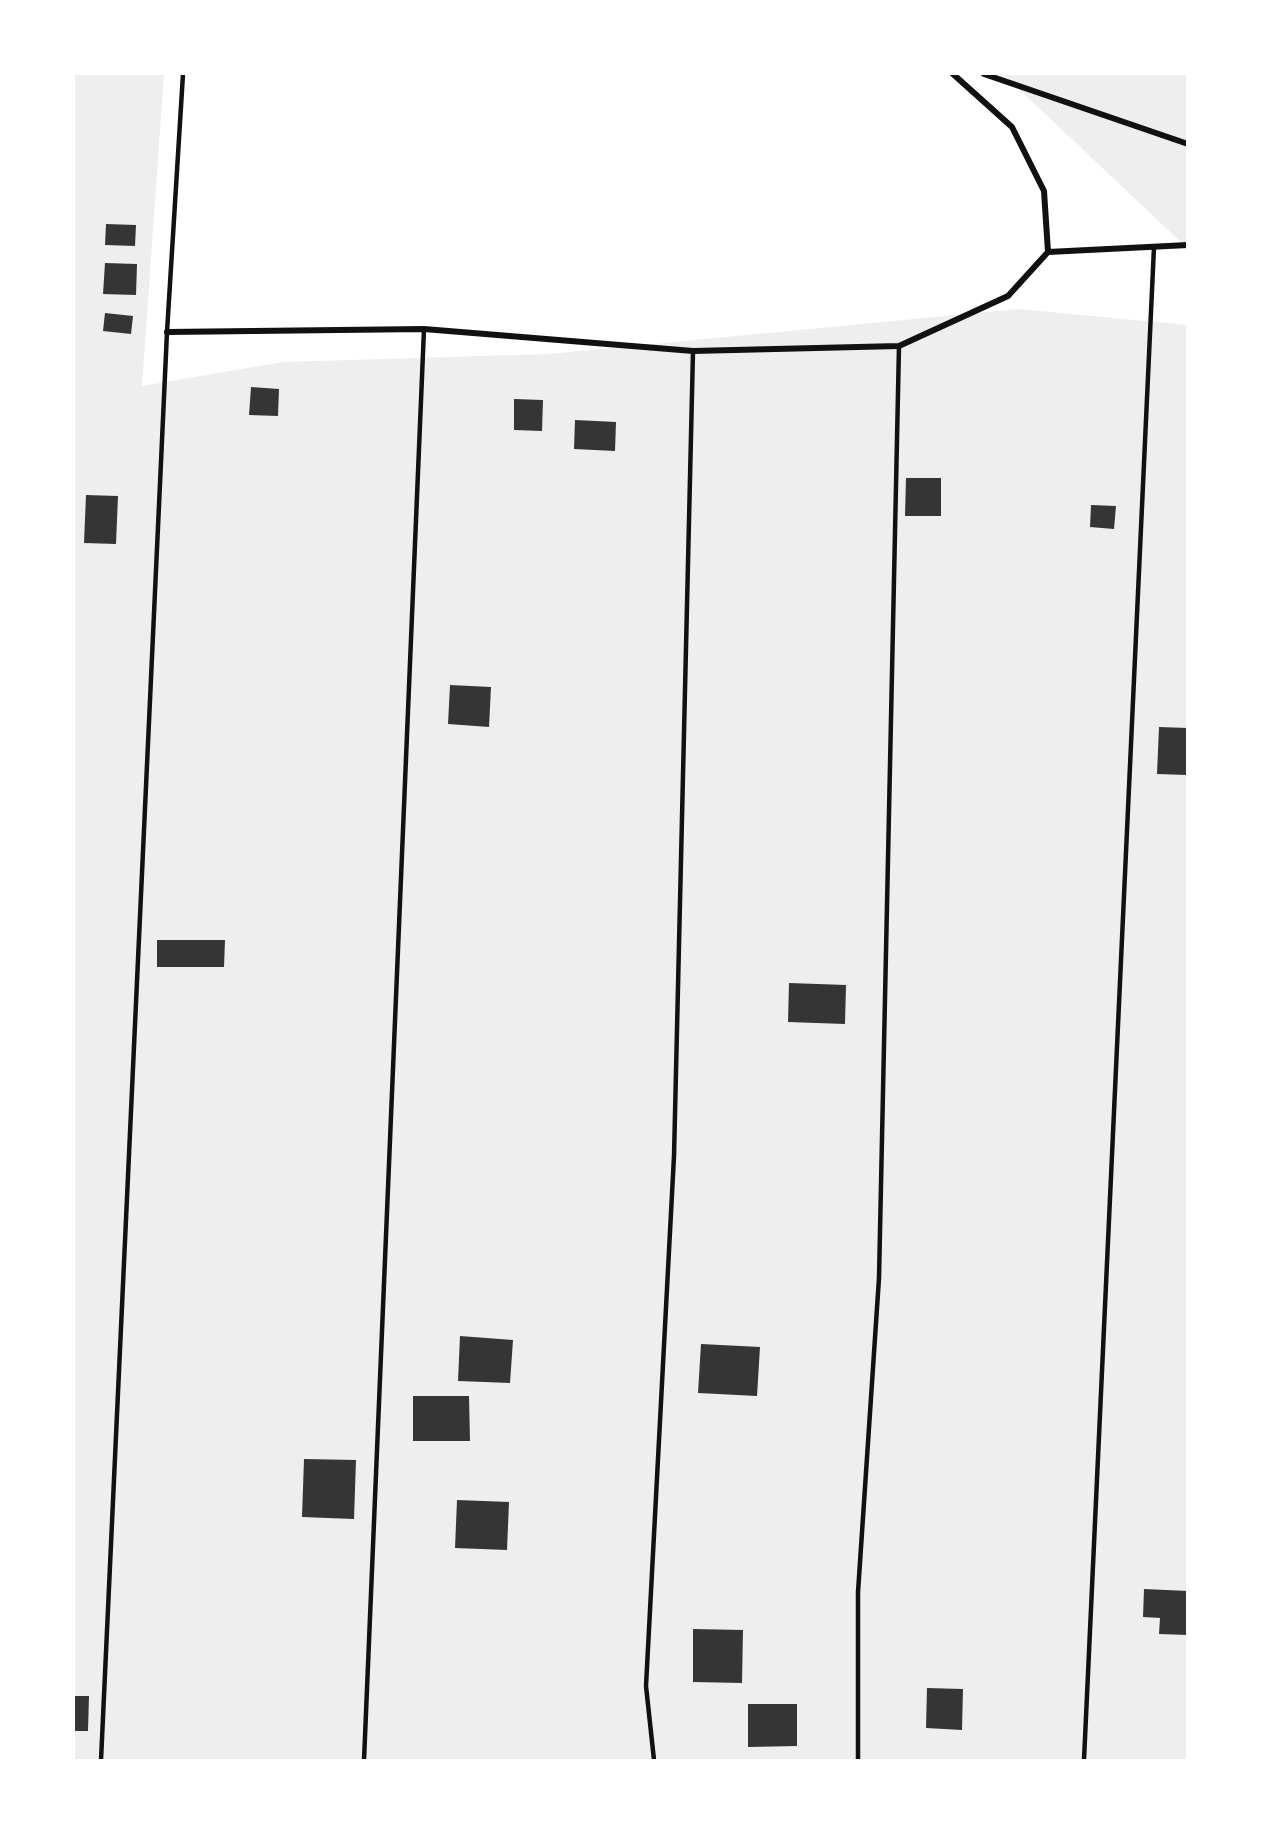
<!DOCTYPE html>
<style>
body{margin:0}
#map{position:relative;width:1261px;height:1834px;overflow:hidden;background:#fff;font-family:"PT Sans",sans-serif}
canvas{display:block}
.frame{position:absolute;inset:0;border:75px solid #fff;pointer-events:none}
</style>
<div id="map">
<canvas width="1261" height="1834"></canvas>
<div class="frame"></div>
</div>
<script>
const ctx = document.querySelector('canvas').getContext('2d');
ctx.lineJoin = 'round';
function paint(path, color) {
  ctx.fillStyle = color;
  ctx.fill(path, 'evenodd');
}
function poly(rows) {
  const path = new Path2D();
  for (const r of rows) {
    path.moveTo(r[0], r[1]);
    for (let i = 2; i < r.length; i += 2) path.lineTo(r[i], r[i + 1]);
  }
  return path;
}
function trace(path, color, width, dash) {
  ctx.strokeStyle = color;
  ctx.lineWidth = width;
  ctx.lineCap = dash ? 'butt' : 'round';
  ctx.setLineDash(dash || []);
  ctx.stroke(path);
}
paint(poly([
 [74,74,164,74,142,386,283,362,549,354,1018,309,1187,325,1187,1760,74,1760],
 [1003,74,1187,74,1187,248]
]), '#eee');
paint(poly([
 [106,224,136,225,135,246,105,245],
 [105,263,137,264,136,295,103,294],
 [105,313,133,316,131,334,103,331],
 [251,387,279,389,278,416,249,415],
 [514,399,543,400,542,431,514,430],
 [575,420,616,422,615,451,574,449],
 [906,478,941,478,941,516,905,516],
 [86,495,118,496,116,544,84,543],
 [1091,505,1116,506,1114,529,1090,527],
 [450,685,491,687,489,727,448,724],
 [1159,727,1188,728,1188,775,1157,774],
 [157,940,225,940,224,967,157,967],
 [789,983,846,985,845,1024,788,1022],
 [460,1336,513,1340,510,1383,458,1381],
 [701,1344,760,1347,757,1396,698,1393],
 [413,1396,469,1396,470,1441,413,1441],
 [304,1459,356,1460,354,1519,302,1517],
 [457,1500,509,1502,507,1550,455,1548],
 [1144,1589,1188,1591,1188,1635,1159,1634,1160,1618,1143,1617],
 [693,1629,743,1630,742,1683,693,1682],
 [927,1688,963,1689,962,1730,926,1728],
 [74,1696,89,1696,88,1731,74,1731],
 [748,1704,797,1704,797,1746,748,1747]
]), '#353535');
trace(poly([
 [101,1760,167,332,183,74],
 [364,1760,424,329],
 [654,1760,646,1686,674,1156,693,351],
 [858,1760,858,1592,879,1278,899,346],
 [1084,1760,1154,247]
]), '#111', 4.5);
trace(poly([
 [953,74,1012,127,1044,191,1048,252],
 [984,74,1188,144],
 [167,332,424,329,693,351,899,346,1008,296,1048,252,1188,245]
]), '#111', 6);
</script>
